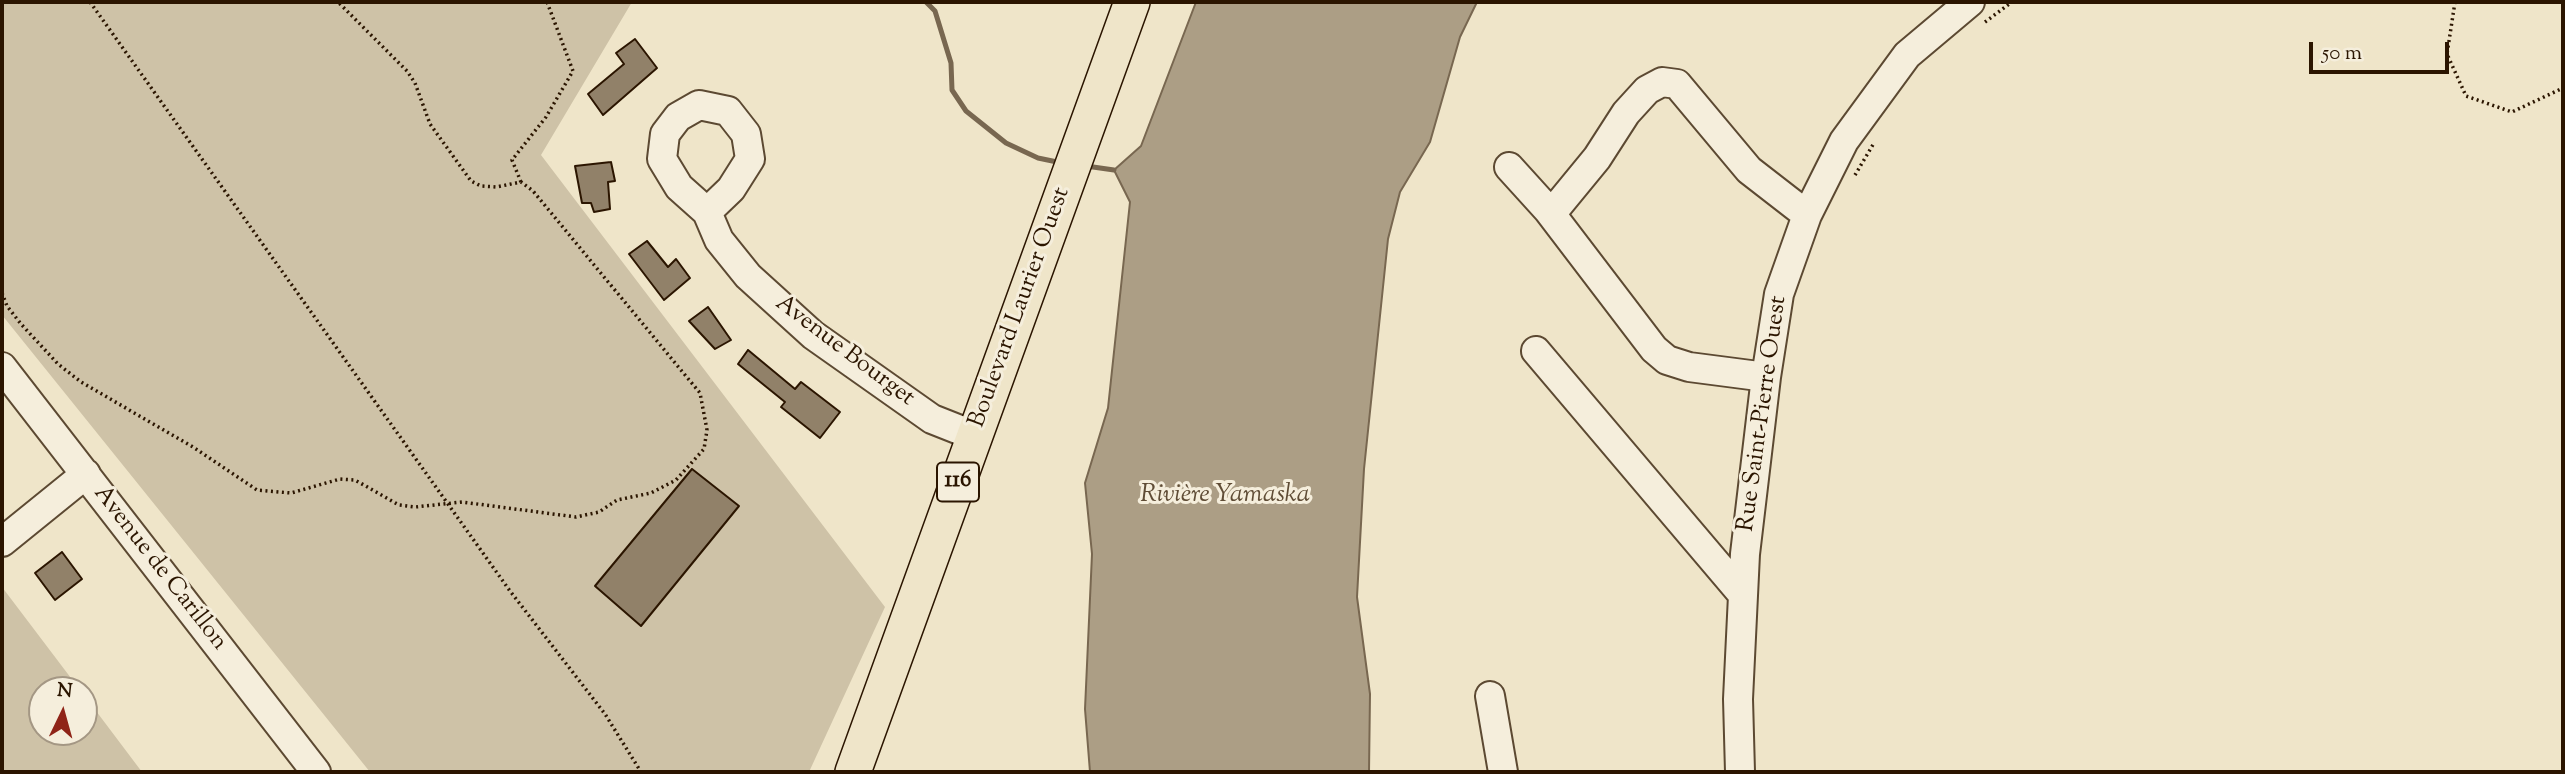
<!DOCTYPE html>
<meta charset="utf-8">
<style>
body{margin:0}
#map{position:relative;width:2565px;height:774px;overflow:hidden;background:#efe5c9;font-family:"Sorts Mill Goudy",serif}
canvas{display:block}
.frame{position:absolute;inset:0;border:4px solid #2b1500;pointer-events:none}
.north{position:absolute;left:28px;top:676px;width:70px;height:70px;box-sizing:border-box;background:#f5eedc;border:2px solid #a49784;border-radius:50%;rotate:5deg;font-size:19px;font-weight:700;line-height:28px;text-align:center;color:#2b1500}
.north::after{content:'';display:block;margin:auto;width:24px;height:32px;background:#8f2418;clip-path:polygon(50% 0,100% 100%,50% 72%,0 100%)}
.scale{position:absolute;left:2309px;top:42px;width:140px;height:32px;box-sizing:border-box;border:4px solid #2b1500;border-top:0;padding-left:9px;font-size:21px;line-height:24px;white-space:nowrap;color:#2b1500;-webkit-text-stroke:5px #f5eedc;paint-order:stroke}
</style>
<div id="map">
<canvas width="2565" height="774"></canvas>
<div class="frame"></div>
<div class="north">N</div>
<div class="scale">50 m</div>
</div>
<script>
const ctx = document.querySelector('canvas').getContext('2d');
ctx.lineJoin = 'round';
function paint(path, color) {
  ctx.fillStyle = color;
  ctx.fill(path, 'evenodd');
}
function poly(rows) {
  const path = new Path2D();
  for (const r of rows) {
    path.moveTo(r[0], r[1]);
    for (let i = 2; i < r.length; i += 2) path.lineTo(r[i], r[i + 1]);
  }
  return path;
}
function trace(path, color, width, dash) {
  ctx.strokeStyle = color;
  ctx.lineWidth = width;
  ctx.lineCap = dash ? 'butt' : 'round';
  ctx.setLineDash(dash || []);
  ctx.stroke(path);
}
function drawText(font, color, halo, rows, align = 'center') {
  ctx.font = font + ' "Sorts Mill Goudy",serif';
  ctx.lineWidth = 6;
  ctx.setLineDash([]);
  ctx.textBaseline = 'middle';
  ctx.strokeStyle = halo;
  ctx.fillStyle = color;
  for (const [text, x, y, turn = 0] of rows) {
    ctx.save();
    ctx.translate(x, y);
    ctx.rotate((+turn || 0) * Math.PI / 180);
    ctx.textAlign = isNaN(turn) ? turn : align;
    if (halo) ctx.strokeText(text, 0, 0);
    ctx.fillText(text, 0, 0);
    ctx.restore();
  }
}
paint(poly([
 [2,2,632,2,541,155,885,607,809,772,370,772,2,315],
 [2,587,80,690,42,690,42,732,84,732,84,695,142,772,2,772]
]), '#cec2a7');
const water = poly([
 [1196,2,1477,2,1460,37,1430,142,1400,192,1388,239,1364,469,1357,597,1370,694,1369,772,1090,772,1085,709,1092,554,1085,483,1108,408,1130,202,1114,170,1141,146,1196,2]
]);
paint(water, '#ac9e85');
trace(water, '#786750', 2);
trace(poly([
 [926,2,935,11,951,63,952,90,966,111,1006,143,1038,158,1062,163],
 [1086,166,1114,170]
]), '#786750', 5);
const building = poly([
 [635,39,657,68,603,115,588,94,624,64,616,53,635,39],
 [611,162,615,181,608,182,610,209,594,212,591,203,582,203,575,166,611,162],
 [647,241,668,267,676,259,690,278,664,300,629,254,647,241],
 [708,307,731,340,715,349,689,321,708,307],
 [748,350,795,389,801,382,840,412,820,438,781,407,785,402,738,364,748,350],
 [692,469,739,506,641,626,595,586,692,469],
 [62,552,82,579,55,600,35,573,62,552]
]);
paint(building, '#918169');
trace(building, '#2b1500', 2);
const minor = poly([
 [1509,167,1548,210,1654,349,1667,360,1689,367,1766,377],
 [707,212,731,189,750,159,746,134,728,111,699,105,678,117,665,134,662,159,679,187,707,212,719,240,748,276,813,335,932,419,975,436],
 [1551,214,1597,158,1626,113,1647,90,1662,82,1677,84,1749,170,1807,215],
 [1536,351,1743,595],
 [2,367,316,772],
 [2,542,86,474],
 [1490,696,1503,772],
 [1740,772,1738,699,1745,554,1766,377,1779,294,1807,215,1844,141,1907,55,1970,2]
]);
const major = poly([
 [853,772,1132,2]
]);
trace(minor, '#5c4932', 32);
trace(major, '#2b1500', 38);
trace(poly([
 [90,2,510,591,605,714,641,772],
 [2455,2,2447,54,2466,96,2512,112,2563,88],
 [1985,22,2012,2],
 [1855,175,1874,143],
 [521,182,512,160,546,117,573,71,547,2],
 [2,293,7,306,21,324,58,364,81,382,193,447,257,490,291,493,340,479,355,480,399,505,415,507,462,502,576,517,599,512,617,500,651,493,676,480,704,449,707,430,700,393,533,191,521,182,496,187,481,186,471,181,430,124,415,83,407,71,338,2]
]), '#2b1500', 3.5, [2, 3.5]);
trace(minor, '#f5eedc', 28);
trace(major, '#efe5c9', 35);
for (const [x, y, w] of [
 [958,482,42]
]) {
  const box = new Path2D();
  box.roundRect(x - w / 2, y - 19.5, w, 39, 5);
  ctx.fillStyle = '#f5eedc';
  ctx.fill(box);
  trace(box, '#2b1500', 2);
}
drawText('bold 23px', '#2b1500', null, [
 ["116",958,482]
]);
drawText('24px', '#2b1500', '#f5eedc', [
 ["Boulevard Laurier Ouest",1021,308,-70],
 ["Avenue Bourget",844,352,37],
 ["Rue Saint-Pierre Ouest",1764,414,-82],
 ["Avenue de Carillon",159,569,52]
]);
drawText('italic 26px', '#5f4c35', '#f5eedc', [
 ["Rivière Yamaska",1225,497]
]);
</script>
